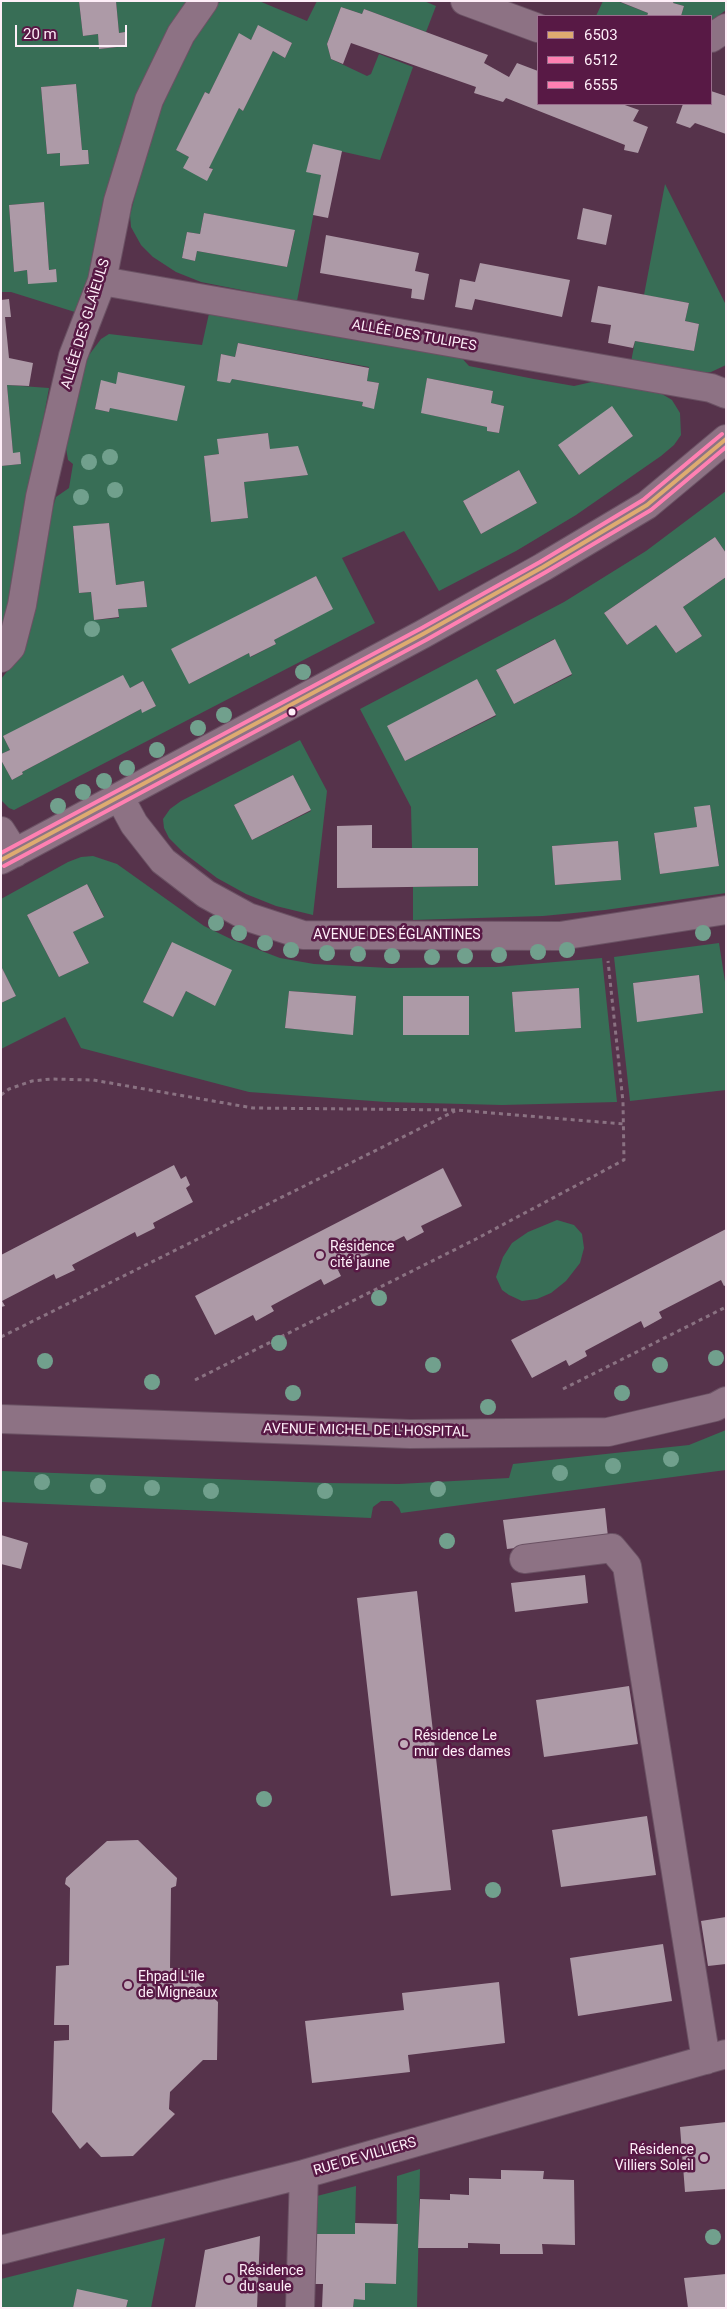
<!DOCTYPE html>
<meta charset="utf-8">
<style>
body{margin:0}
#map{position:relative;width:727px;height:2309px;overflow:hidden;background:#56334b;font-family:Roboto,sans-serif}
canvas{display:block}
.frame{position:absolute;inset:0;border:2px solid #feeef8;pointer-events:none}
.legend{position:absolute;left:537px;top:15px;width:175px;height:90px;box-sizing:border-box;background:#581945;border:1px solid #9a6e8d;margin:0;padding:6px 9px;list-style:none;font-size:15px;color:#feeef8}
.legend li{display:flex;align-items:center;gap:10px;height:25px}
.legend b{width:25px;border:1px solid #9a6e8d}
.scale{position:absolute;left:15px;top:25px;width:112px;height:22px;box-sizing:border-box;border:2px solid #feeef8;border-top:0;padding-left:6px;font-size:15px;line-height:18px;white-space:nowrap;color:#feeef8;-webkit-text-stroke:4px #581945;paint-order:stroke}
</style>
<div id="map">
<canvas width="727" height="2309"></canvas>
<div class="frame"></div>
<ul class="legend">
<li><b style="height:6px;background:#deab70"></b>6503</li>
<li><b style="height:6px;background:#ff80b2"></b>6512</li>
<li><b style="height:6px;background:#ff80b2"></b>6555</li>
</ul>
<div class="scale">20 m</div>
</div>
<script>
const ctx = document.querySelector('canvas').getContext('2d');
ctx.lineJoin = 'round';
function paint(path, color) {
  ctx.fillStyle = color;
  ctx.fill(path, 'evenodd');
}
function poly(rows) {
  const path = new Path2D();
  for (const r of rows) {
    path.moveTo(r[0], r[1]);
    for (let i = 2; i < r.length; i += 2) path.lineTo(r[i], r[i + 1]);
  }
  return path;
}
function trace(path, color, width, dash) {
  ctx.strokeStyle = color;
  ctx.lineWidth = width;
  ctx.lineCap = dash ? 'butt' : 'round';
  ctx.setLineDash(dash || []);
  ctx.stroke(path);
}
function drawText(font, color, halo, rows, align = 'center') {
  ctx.font = font + ' Roboto,sans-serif';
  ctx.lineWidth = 5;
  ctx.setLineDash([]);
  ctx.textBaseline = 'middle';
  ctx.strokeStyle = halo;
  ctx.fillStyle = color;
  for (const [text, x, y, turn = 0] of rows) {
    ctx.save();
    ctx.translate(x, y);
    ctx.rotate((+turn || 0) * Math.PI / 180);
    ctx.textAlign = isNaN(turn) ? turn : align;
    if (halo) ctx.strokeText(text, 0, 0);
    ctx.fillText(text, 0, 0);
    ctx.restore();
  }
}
paint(poly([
 [1,1,79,1,83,36,98,34,100,49,126,46,125,32,119,33,116,1,186,1,78,313,11,292,1,292],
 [76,84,82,150,88,150,89,164,60,166,60,153,47,154,41,87],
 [44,202,49,270,56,269,28,284,27,270,14,272,9,205],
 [223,1,259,1,307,21,317,1,424,1,436,6,426,32,364,9,362,14,341,7,327,44,331,59,367,76,371,74,379,54,413,67,380,160,313,145,307,171,321,175,297,301,201,282,176,272,153,257,141,245,131,227,130,215,153,128,175,77,213,5],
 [258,26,292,43,285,58,273,51,243,111,239,108,209,167,213,169,207,180,189,157,176,150,205,92,209,94,239,34,251,40],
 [204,213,295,231,287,267,197,251,195,261,182,258,187,232,200,234],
 [603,1,617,1,648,13,647,16,596,16],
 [674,1,726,1,726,10,711,21,711,16,681,16,684,6,673,3],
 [665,184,726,305,726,365,711,372,694,373,631,362,635,341,694,351,699,324,685,321,689,303,644,295],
 [210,309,459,355,469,366,534,379,574,386,596,381,662,394,672,400,680,413,681,435,674,445,661,456,576,515,516,551,439,591,404,531,342,558,375,623,14,810,9,808,1,800,1,760,12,780,23,774,22,772,141,709,142,712,156,706,143,681,130,688,3,736,10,750,1,754,1,679,20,655,30,631,53,507,56,497,69,488,73,464,68,460,65,442,77,378,89,355,101,339,109,334,202,345],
 [238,343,369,367,367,381,379,383,374,408,362,406,363,402,232,379,217,381,221,354,235,357],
 [427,378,493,391,491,403,504,406,499,433,487,431,487,427,422,413],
 [101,381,116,384,109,412,95,409],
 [268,433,270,449,308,475,244,482,248,518,211,522,204,456,219,454,218,439],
 [633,436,579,475,558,445],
 [519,470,537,503,481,534,463,501],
 [109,523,116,585,144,581,147,607,118,609,119,618,94,620,91,592,79,593,73,527],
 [316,576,332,608,274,640,276,644,251,657,249,653,189,684,244,613],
 [7,385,49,388,14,580,1,631,1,466,21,464,13,453],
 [726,491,726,553,715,537,604,613,627,645,656,625,676,653,702,636,683,607,726,577,726,893,605,910,543,916,413,920,413,887,478,886,478,849,412,848,411,807,360,709,564,602,646,551],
 [554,639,572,675,514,704,496,670],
 [477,680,496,716,405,761,388,726],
 [710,805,719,865,660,874,654,834,697,827,694,808],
 [618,841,620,880,555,885,552,846],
 [300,740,327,791,313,915,276,906,246,894,217,878,184,853,169,838,164,828,163,819,170,809,181,801],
 [293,775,311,811,252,840,234,805],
 [93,856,117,864,204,926,233,940,280,958,314,964,389,968,496,967,602,958,617,1102,502,1105,386,1102,249,1092,81,1048,65,1017,1,1049,1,1003,16,996,1,966,1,899,68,862,81,857],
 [87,884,104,916,73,932,89,963,59,977,27,915],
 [172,942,215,1006,186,991,173,1017,143,1002],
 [578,988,581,1028,515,1032,512,992],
 [289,991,356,996,353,1034,285,1028],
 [403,996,469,996,469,1035,403,1034],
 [719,943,726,988,726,1090,630,1101,614,957],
 [699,975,703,1013,637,1021,633,983],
 [557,1220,574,1225,582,1234,584,1248,580,1263,566,1281,551,1293,537,1299,522,1301,509,1295,502,1290,496,1277,503,1257,512,1243,528,1232],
 [726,1430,726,1470,401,1513,399,1508,392,1501,381,1501,373,1507,371,1518,1,1502,1,1471,327,1483,399,1484,509,1478,513,1464,689,1445],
 [420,2169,417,2308,353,2308,354,2299,365,2299,365,2283,396,2284,397,2176],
 [356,2186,355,2234,316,2234,317,2196],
 [165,2238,151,2308,126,2308,128,2301,77,2290,73,2308,1,2308,1,2279]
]), '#386e56');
paint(poly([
 [79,1,116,1,119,33,125,32,126,46,99,49,98,34,83,36],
 [618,1,674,1,673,3,684,6,681,16,647,16,648,13],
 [341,7,362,14,364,9,488,55,484,63,509,77,517,63,538,71,538,104,622,104,639,110,633,121,648,127,638,153,624,150,625,145,506,98,503,102,474,93,476,87,351,43,343,64,331,59,327,44],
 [258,25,292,43,285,58,273,51,243,111,239,108,209,168,213,169,207,181,183,168,189,157,176,150,205,92,209,94,239,33,251,40],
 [76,84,82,150,88,150,89,164,60,166,60,153,47,154,41,87],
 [711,91,726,96,726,134,695,123,690,128,676,123,683,104,711,104],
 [313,144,342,151,328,218,313,215,321,175,306,172],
 [44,202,49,270,56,269,57,282,28,284,27,270,14,272,9,205],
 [583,208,612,215,606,245,577,239],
 [204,213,295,230,287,267,197,251,195,261,182,258,187,232,200,234],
 [326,235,419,253,415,271,429,274,424,300,411,298,412,289,320,273],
 [480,263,570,280,562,317,475,299,472,310,455,307,460,279,475,282],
 [598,286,689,303,685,321,699,324,694,351,635,341,633,348,608,343,611,325,591,322],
 [9,299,11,317,5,317,9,358,33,363,29,386,7,385,13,453,20,452,21,464,1,466,1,300],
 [238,343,369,368,367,381,379,383,374,409,362,406,363,402,232,379,230,383,217,381,221,354,235,357],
 [118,372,185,386,177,421,110,408,109,412,95,409,101,380,116,384],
 [427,378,493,391,491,403,504,406,499,433,487,431,487,427,421,413],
 [612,406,633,436,579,475,558,445],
 [268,433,270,449,298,446,308,475,244,482,248,518,211,522,204,456,219,454,217,439],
 [519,470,537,503,481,534,463,501],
 [109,523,116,585,144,581,147,607,118,609,119,617,94,620,91,592,79,593,73,526],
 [715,537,726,553,726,577,683,607,702,636,676,653,656,625,627,645,604,613],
 [316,576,333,609,274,640,276,644,250,657,249,653,189,684,171,649],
 [555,639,572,674,514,704,496,670],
 [123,675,130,688,143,681,156,706,142,713,141,709,22,772,23,774,12,780,1,760,1,754,10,750,3,736],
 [477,679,496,715,405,761,387,726],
 [293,775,311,810,252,840,234,805],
 [710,805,719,866,660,874,654,833,697,827,694,807],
 [372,825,372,848,478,848,478,886,337,888,337,826],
 [618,841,621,880,555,885,552,846],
 [87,884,104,917,73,932,89,963,59,977,27,915],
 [172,942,232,970,215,1006,186,991,173,1017,143,1002],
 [1,966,16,996,1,1003],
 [699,975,703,1013,637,1022,633,983],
 [579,988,581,1028,515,1032,512,992],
 [289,991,356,996,353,1035,285,1028],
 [403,996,469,996,469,1035,403,1035],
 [174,1165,181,1179,186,1176,190,1185,186,1188,193,1202,153,1223,155,1228,137,1237,135,1232,72,1265,75,1270,56,1279,54,1274,2,1301,5,1306,1,1307,1,1255],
 [443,1168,462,1206,421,1226,424,1232,407,1241,404,1236,338,1270,341,1276,324,1285,321,1279,271,1306,274,1311,256,1321,253,1315,215,1335,195,1296],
 [726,1229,726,1285,724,1286,721,1280,659,1312,662,1318,644,1328,641,1321,585,1351,587,1356,569,1366,566,1360,532,1378,511,1340],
 [605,1508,608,1537,507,1549,503,1520],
 [1,1535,28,1543,21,1569,1,1564],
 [585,1575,588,1603,515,1612,511,1583],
 [417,1591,451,1890,391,1896,357,1598],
 [629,1686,638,1744,544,1757,536,1700],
 [647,1816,656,1875,561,1887,552,1830],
 [138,1840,177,1878,176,1886,171,1888,170,1968,182,1968,218,2002,217,2060,203,2060,170,2092,169,2109,175,2114,133,2156,101,2157,87,2142,80,2149,52,2112,54,2041,69,2040,69,2025,54,2025,56,1966,69,1965,70,1888,65,1884,66,1878,107,1841],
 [726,1917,726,1964,708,1966,701,1921],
 [663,1944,672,2001,578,2016,570,1958],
 [499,1982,505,2043,408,2055,410,2072,312,2083,305,2021,404,2010,402,1993],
 [726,2122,726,2189,685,2192,680,2127],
 [501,2170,544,2171,543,2179,574,2180,575,2245,542,2244,543,2254,500,2254,500,2244,468,2243,468,2248,418,2248,420,2199,450,2200,450,2194,469,2195,469,2178,501,2179],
 [355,2223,398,2224,396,2284,365,2283,365,2300,354,2299,353,2308,322,2308,323,2284,315,2284,316,2234,355,2234],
 [260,2236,257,2308,195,2308,205,2250],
 [726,2274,726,2308,688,2308,684,2278],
 [77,2289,128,2300,126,2308,73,2308]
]), '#ad9aa7');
const minor = poly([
 [465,1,538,28],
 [711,38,726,28],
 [102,281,711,388,726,394],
 [1,658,11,647,22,605,40,497,73,356,102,281,118,201,149,100,181,34,204,1],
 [120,798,134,824,163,861,206,894,248,917,303,935,560,936,726,910],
 [1,831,15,853],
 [1,860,423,634,543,567,647,505,726,439],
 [1,1419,410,1434,608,1432,715,1407,726,1401],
 [524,1559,612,1548,627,1566,706,2060],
 [1,2250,304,2174,726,2054],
 [300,2308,304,2174]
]);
trace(minor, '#6b5264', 30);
trace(poly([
 [1,1095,9,1089,32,1081,51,1079,93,1080,253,1108,456,1110,624,1124],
 [1,1337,455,1111],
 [195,1380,476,1239,624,1160,623,1102,608,961],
 [563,1389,726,1307]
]), '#8a7282', 3, [4, 4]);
trace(minor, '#8d7284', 28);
trace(poly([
 [1,860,423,634,543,567,647,505,726,439]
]), '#deab70', 4);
trace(poly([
 [4,866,426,640,546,572,651,510,726,447]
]), '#ff80b2', 4);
trace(poly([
 [1,853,420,629,540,562,643,500,722,434]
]), '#ff80b2', 4);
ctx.fillStyle = '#71a08d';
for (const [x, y] of [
 [110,457],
 [89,462],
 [115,490],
 [81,497],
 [92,629],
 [303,672],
 [224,715],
 [198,728],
 [157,750],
 [127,768],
 [104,781],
 [83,792],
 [58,806],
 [216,923],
 [239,933],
 [703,933],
 [265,943],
 [291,950],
 [567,950],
 [538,952],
 [327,953],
 [358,954],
 [499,955],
 [392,956],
 [465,956],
 [432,957],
 [379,1298],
 [279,1343],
 [716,1358],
 [45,1361],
 [433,1365],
 [660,1365],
 [152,1382],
 [293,1393],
 [622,1393],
 [488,1407],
 [671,1459],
 [613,1466],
 [560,1473],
 [42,1482],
 [98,1486],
 [152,1488],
 [438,1489],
 [211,1491],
 [325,1491],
 [447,1541],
 [264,1799],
 [493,1890],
 [713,2237]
]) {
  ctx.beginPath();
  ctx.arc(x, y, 8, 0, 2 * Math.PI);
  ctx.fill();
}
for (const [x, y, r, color] of [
 [292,712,4.5,"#feeef8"],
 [320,1255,5,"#c3adbb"],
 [404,1744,5,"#c3adbb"],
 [128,1985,5,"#c3adbb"],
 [704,2158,5,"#c3adbb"],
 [229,2279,5,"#c3adbb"]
]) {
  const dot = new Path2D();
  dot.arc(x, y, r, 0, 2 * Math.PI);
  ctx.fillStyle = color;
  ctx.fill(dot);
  trace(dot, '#581945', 2);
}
drawText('14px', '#feeef8', '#581945', [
 ["ALLÉE DES GLAÏEULS",86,324,-73],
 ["ALLÉE DES TULIPES",414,336,10],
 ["AVENUE DES ÉGLANTINES",397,935],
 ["AVENUE MICHEL DE L'HOSPITAL",366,1431,1],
 ["RUE DE VILLIERS",365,2157,-16]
]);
drawText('14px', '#feeef8', '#581945', [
 ["Résidence",330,1247],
 ["cité jaune",330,1263],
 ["Résidence Le",414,1736],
 ["mur des dames",414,1752],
 ["Ehpad L'île",138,1977],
 ["de Migneaux",138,1993],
 ["Résidence",694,2150,"right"],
 ["Villiers Soleil",694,2166,"right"],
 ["Résidence",239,2271],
 ["du saule",239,2287]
], 'left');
</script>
